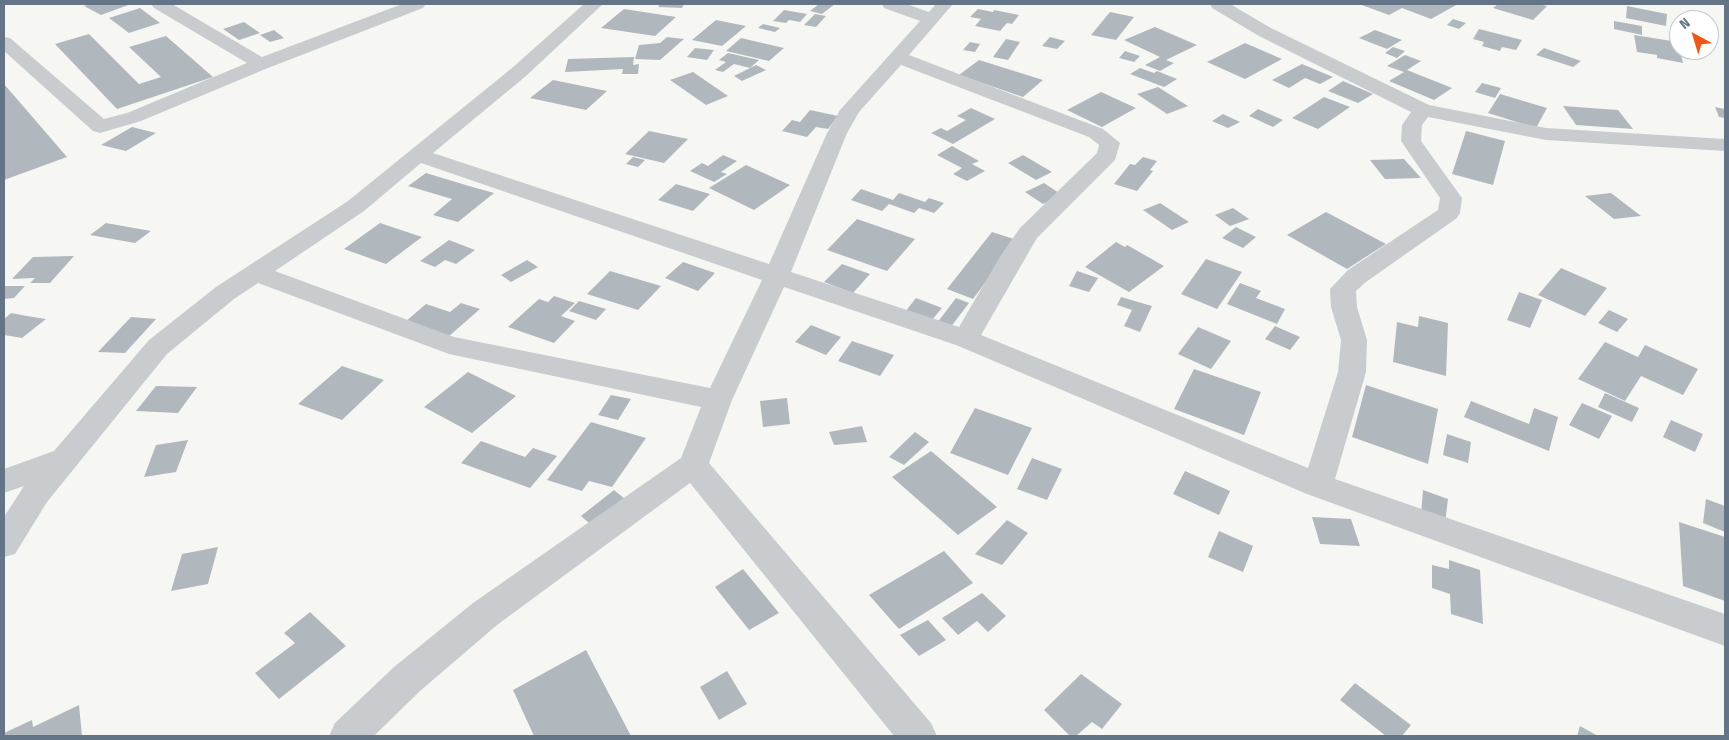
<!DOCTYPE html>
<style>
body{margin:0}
#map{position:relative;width:1729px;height:740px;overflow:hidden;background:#f6f7f3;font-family:"Fira Sans Condensed",sans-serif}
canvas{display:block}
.frame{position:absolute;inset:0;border:5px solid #637587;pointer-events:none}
.north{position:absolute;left:1669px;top:10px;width:50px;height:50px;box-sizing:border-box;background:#fff;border:1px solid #c1c8cf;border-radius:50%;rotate:321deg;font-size:14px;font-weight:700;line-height:20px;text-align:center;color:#637587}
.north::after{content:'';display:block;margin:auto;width:18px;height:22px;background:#f25617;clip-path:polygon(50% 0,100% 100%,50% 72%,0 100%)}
</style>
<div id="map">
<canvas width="1729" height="740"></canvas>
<div class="frame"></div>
<div class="north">N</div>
</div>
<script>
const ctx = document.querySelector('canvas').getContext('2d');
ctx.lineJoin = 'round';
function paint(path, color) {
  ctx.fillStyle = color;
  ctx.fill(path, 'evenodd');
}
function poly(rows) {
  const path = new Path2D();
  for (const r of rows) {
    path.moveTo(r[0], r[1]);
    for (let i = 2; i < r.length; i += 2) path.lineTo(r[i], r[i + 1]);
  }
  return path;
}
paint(poly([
 [91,4,131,4,101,15,84,6],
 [660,4,684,4,682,8,658,7],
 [819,4,835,4,822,14,810,11],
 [1359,4,1458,4,1431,19,1402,8,1389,15],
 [1498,4,1538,4,1547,6,1533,20,1493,8],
 [1627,6,1667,14,1666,26,1626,18],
 [140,8,160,23,129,33,109,18],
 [624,9,676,17,655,36,601,28],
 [978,9,993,12,994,10,1019,15,1012,24,1007,23,1000,31,975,26,981,19,970,17],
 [784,10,807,14,800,22,789,20,786,23,773,21],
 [1110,12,1134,17,1116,40,1091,35],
 [815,14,826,16,816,27,804,25],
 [1453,19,1466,23,1459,29,1447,25],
 [716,20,746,26,722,46,692,40],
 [1614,21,1642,26,1642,35,1614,29],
 [244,22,260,33,239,40,223,29],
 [763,24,780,28,775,32,758,28],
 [1155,27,1197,45,1166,60,1174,63,1160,71,1145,65,1160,57,1124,40],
 [1479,29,1522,40,1516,50,1502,47,1500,51,1482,46,1484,42,1473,39],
 [274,30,284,38,270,42,260,35],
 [1375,30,1402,40,1387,49,1359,38],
 [1709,30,1714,31,1715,47,1709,45],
 [89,34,139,84,161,77,129,47,166,36,213,77,117,109,55,44],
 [1634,35,1678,42,1683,63,1657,58,1657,55,1637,52],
 [667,37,684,39,660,60,635,59,639,45,660,43],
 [1050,37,1065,41,1057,49,1042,46],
 [741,38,784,48,769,61,726,51],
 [1006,39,1020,42,1008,60,993,57],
 [970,42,980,44,975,52,963,50],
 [1245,43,1282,59,1245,79,1207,62],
 [1393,47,1405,51,1397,58,1385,53],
 [695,48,714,50,707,60,687,57],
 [1544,48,1581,61,1573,67,1536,55],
 [1125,51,1140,56,1134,62,1119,58],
 [728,53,759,60,750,68,734,64,723,72,715,70,726,62,719,60],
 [1405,55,1421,61,1407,70,1452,88,1434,100,1389,81,1404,72,1387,66],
 [634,57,633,65,639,64,638,74,622,74,623,69,565,72,568,59],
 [979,60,1043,80,1023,97,959,75],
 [1302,64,1333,77,1320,84,1305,78,1289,88,1272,80],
 [756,65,766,70,742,81,734,76],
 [1140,68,1154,73,1157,71,1177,79,1164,87,1130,74],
 [693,72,728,96,706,105,670,80],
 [553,80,607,91,586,110,530,98],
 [1343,81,1373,94,1358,103,1328,91],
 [1482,83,1501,88,1495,98,1475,92],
 [4,84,67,157,4,180],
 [1158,87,1188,106,1167,114,1137,94],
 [1101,92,1136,108,1102,127,1067,110],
 [1500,94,1547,108,1536,128,1488,113],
 [1324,97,1350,107,1318,129,1292,118],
 [1563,106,1618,110,1633,129,1576,125],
 [1715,107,1725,109,1725,118,1719,117],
 [971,108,995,119,953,144,931,133,941,128,947,131,966,120,957,116],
 [1258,109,1283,120,1273,127,1249,116],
 [810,110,838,116,828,129,816,127,807,137,782,131,792,120,800,122],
 [1223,114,1240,122,1228,128,1212,121],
 [132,127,156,133,126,151,101,145],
 [649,131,688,139,664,163,625,154],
 [1466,131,1505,141,1493,185,1452,174],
 [952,146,979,161,972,164,985,171,967,181,953,174,962,168,937,155],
 [723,155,737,161,721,172,727,174,714,182,690,171,702,163,708,166],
 [1023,155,1052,172,1036,180,1008,163],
 [633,157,645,160,638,167,626,164],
 [1143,157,1157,161,1150,170,1153,171,1137,191,1114,184,1130,164,1135,165],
 [1404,159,1421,178,1385,179,1370,160],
 [746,165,790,185,754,210,709,188],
 [426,173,469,186,494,193,458,222,433,215,452,199,408,186],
 [1044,183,1062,195,1043,204,1025,192],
 [676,184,710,194,693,211,658,200],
 [861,189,893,200,899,193,925,202,929,198,944,203,934,213,919,208,914,213,889,204,882,211,851,200],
 [1611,193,1641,216,1614,219,1585,196],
 [1160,203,1189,222,1172,230,1143,210],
 [1233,208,1249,219,1230,226,1215,215],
 [1326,212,1386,244,1347,269,1287,235],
 [857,219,915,239,887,271,827,250],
 [106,223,151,231,135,243,90,235],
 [380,223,422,237,386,264,344,249],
 [1236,227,1256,237,1243,248,1222,238],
 [992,232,1017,240,973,299,947,289],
 [449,240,475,250,456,264,445,260,435,267,420,261],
 [1116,242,1125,247,1127,245,1164,266,1129,292,1085,267],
 [74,256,50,283,30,283,35,278,12,279,33,257],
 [1206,259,1242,272,1217,309,1181,294],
 [527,260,538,267,511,282,501,275],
 [683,262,715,273,698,291,665,278],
 [842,264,870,274,853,293,824,282],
 [1561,268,1607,288,1585,316,1538,295],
 [610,271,661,286,638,310,587,294],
 [1077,271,1098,278,1089,292,1069,286],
 [1240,283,1261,291,1256,298,1285,309,1277,324,1227,304],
 [4,286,25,286,14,298,4,299],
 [1519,292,1542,300,1530,328,1507,320],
 [554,296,575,303,561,316,575,321,554,343,508,327,539,299,548,302],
 [1121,297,1152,306,1140,332,1124,326,1132,310,1117,305],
 [916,298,942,308,930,322,905,312],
 [956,298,969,303,950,328,937,323],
 [579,301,606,309,596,320,569,311],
 [461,303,480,309,448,337,405,322,426,304,450,312],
 [1609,310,1628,319,1617,332,1598,323],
 [11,313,27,316,46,319,22,338,4,335,4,319],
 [1419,316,1448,323,1446,376,1393,362,1397,322,1418,327],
 [131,317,156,319,125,353,98,352],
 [811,325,841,337,826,355,795,342],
 [1275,326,1300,337,1290,350,1265,339],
 [1198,327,1231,341,1211,369,1178,354],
 [852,341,894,355,880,376,838,361],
 [1605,342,1638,357,1645,345,1698,369,1683,395,1641,376,1625,401,1578,379],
 [342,366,384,380,342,420,298,404],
 [1194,369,1261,392,1244,435,1174,409],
 [468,372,516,396,472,433,424,407],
 [1366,385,1438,409,1428,464,1352,437],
 [156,386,197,387,178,413,136,411],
 [1605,393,1639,408,1632,422,1598,407],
 [611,395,631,399,618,420,598,415],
 [787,398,790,424,763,427,760,401],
 [1471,401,1529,424,1534,408,1558,417,1549,451,1464,417],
 [1582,403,1612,416,1599,439,1569,425],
 [975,408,1032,428,1008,475,950,453],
 [1671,420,1703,434,1695,452,1663,437],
 [591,422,646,438,612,487,589,481,582,491,547,480],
 [862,426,867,442,834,445,829,432],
 [915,432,929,442,904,465,889,457],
 [1447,434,1471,442,1468,463,1443,455],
 [188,440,176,472,144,477,156,445],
 [481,441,525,457,533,448,557,456,530,488,461,463],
 [931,451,997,507,958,535,892,477],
 [1032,458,1062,469,1047,500,1017,489],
 [1185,471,1230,491,1219,515,1173,494],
 [614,490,630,503,596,529,581,516],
 [1423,490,1448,499,1445,523,1421,515],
 [1706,499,1725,506,1725,532,1703,523],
 [1312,517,1351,519,1360,546,1320,544],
 [1007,520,1028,533,1002,565,975,554],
 [1679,522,1725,537,1725,601,1683,586],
 [1219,531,1253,546,1243,572,1208,557],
 [218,547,208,584,171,591,182,554],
 [944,551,973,583,899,629,869,595],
 [1449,560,1480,570,1483,624,1451,614,1450,594,1432,588,1432,565,1449,569],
 [743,569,779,613,749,630,715,587],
 [982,593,1006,616,988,632,977,621,958,635,942,618],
 [310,612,346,646,279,699,255,673,295,643,284,633],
 [928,620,946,640,919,656,900,635],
 [586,650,631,736,534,736,513,690],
 [727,671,747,704,719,720,700,687],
 [1081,674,1122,704,1102,729,1092,722,1076,736,1070,736,1044,710],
 [1355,683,1411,725,1402,736,1386,736,1340,700],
 [79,705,82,736,4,736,4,733,32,720,33,727],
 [1580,726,1598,736,1577,736]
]), '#b0b8bd');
paint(poly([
 [151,4,172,4,262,57,402,4,426,4,423,8,268,68,141,121,100,133,93,131,4,51,4,37,10,38,104,119,127,113,247,63,154,8,151,4],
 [584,4,603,4,526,76,433,153,769,264,827,133,840,110,920,21,884,8,882,4,906,4,929,12,936,4,953,4,909,55,1103,129,1120,143,1115,160,1037,238,981,335,1308,468,1338,372,1341,340,1331,307,1330,289,1348,270,1438,210,1440,198,1401,141,1402,125,1411,112,1259,36,1212,8,1210,4,1230,4,1271,28,1429,105,1546,128,1725,139,1725,151,1546,140,1428,117,1422,125,1421,141,1462,198,1460,213,1457,218,1366,282,1356,291,1357,307,1367,340,1366,372,1335,479,1725,614,1725,646,1307,494,956,345,784,287,732,400,709,463,931,723,937,736,894,736,690,483,497,625,420,691,374,736,329,736,335,723,394,667,473,603,681,458,701,407,449,354,258,283,234,299,167,354,47,502,15,554,4,557,4,517,24,486,4,493,4,469,54,451,149,340,216,287,348,201,512,68,584,4],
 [901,65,1089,137,1099,145,1097,153,1020,228,1001,255,959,327,791,272,847,133,859,112,901,65],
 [421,163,762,280,710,388,454,337,275,271,364,211,421,163]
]), '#c9cccf');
</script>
